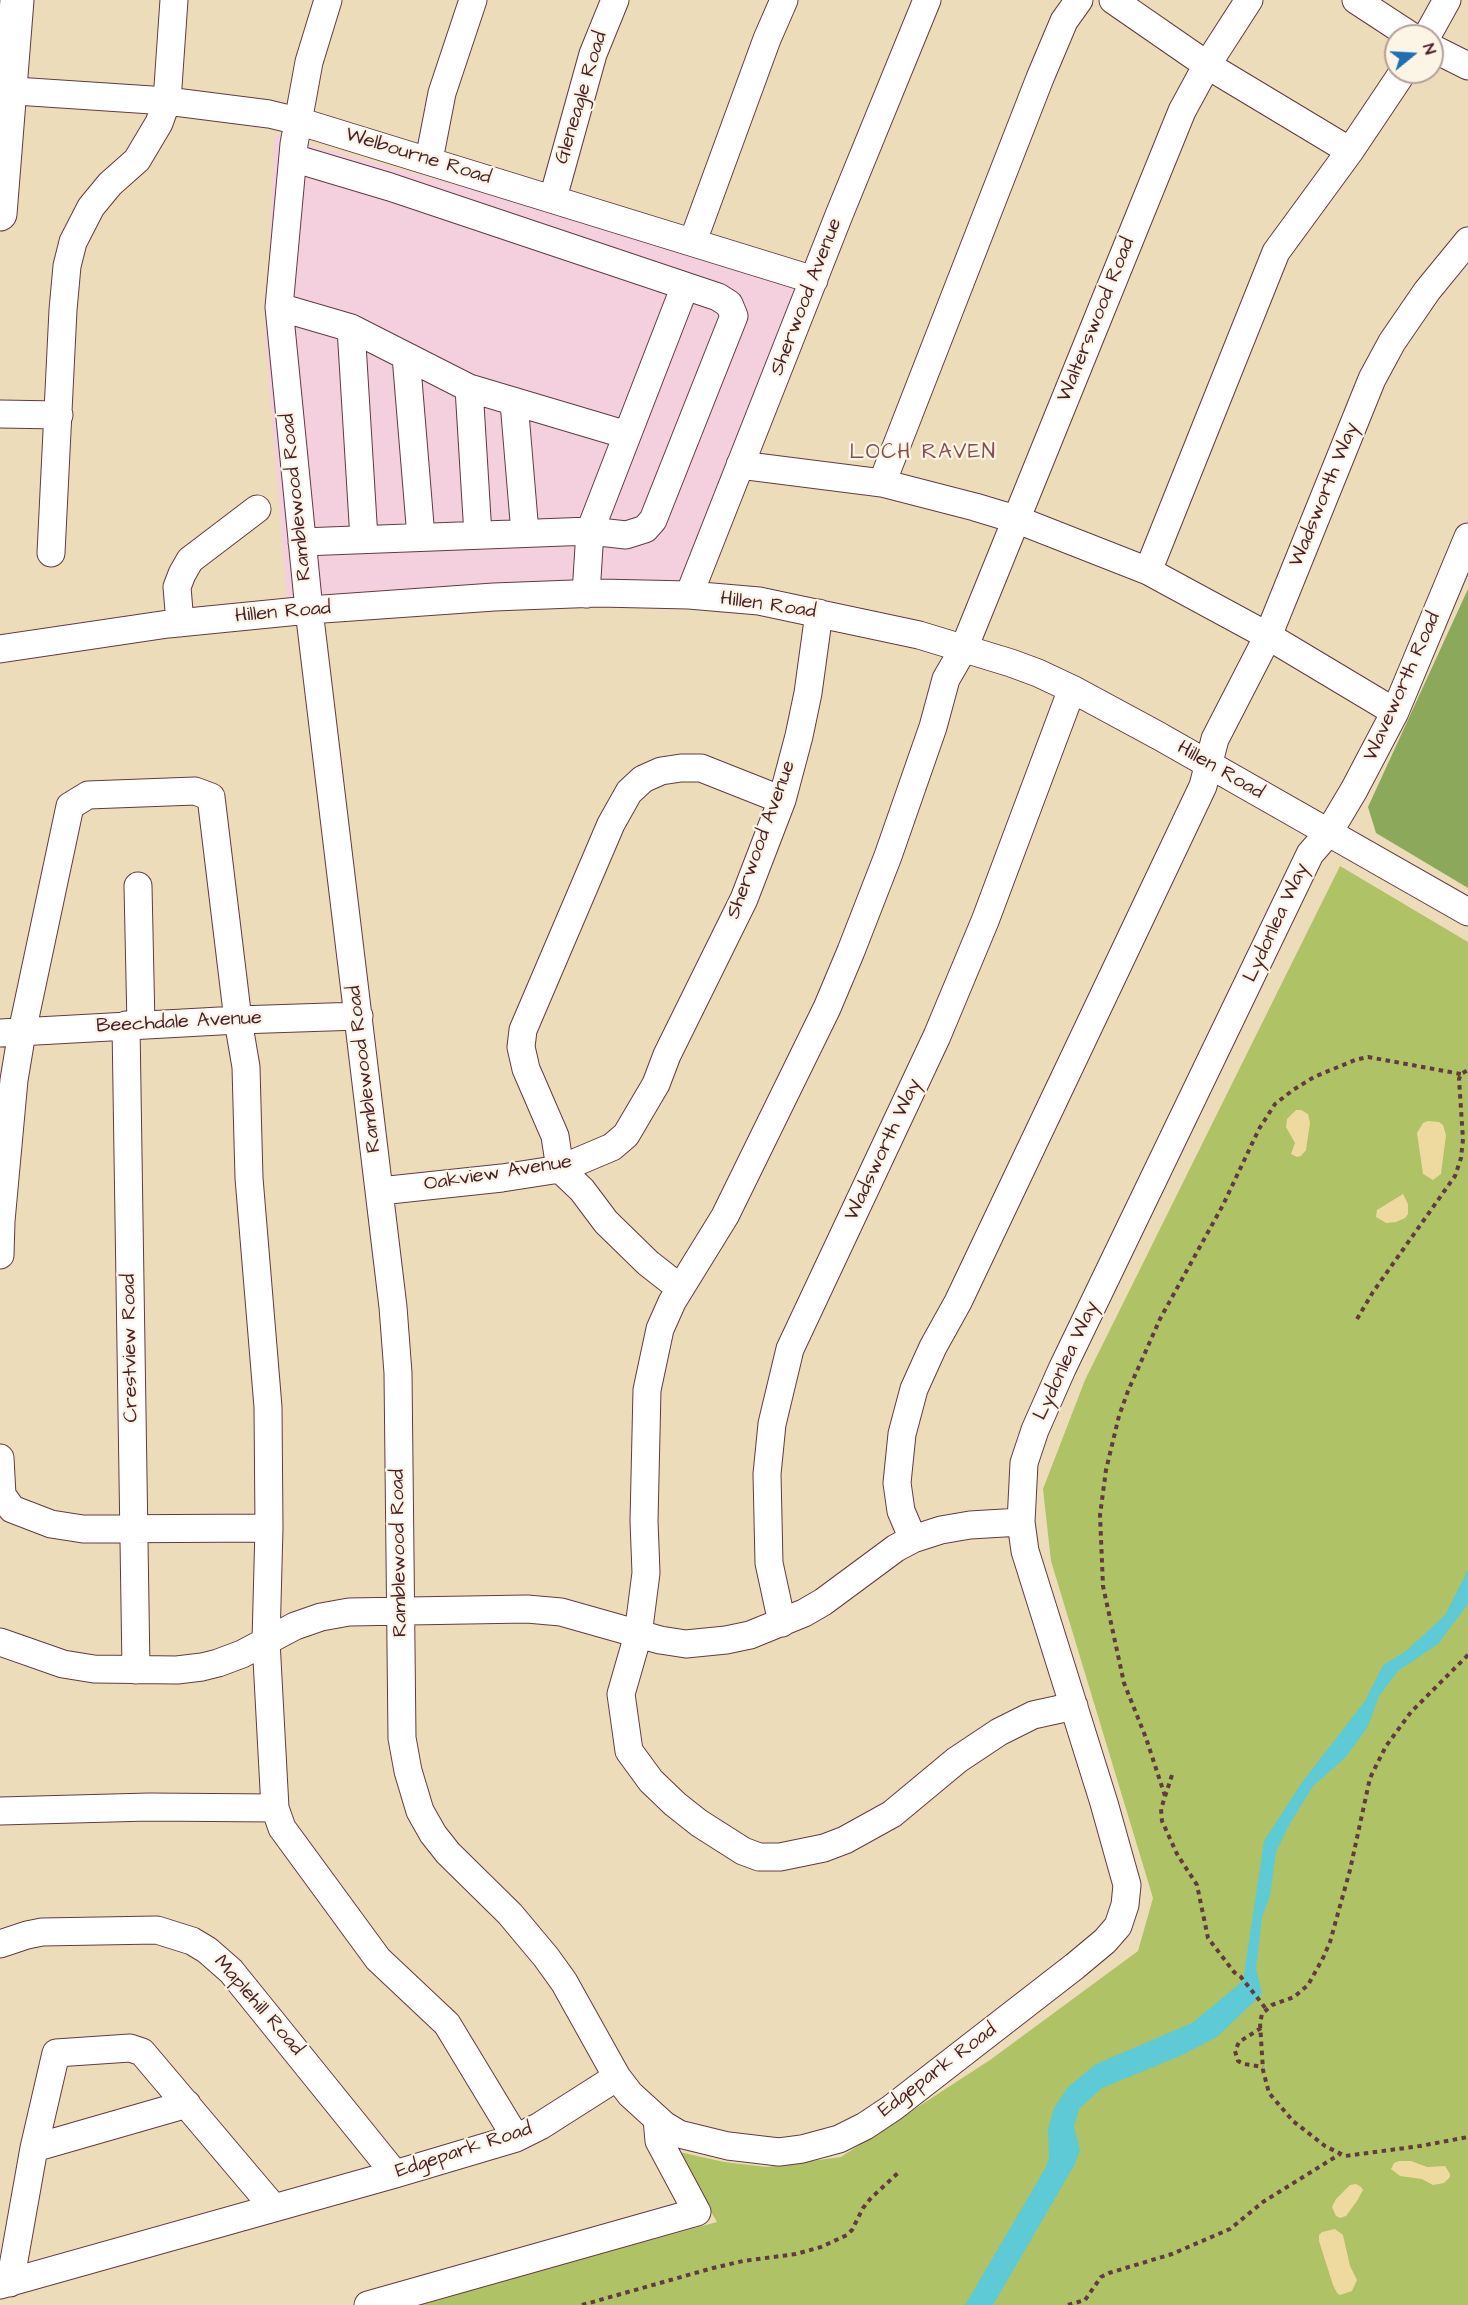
<!DOCTYPE html>
<style>
body{margin:0}
#map{position:relative;width:1468px;height:2305px;overflow:hidden;background:#eddcba;font-family:"Architects Daughter",sans-serif}
canvas{display:block}
.north{position:absolute;left:1384px;top:24px;width:60px;height:60px;box-sizing:border-box;background:#fcf5e5;border:2px solid #b59f9b;border-radius:50%;rotate:72deg;font-size:16px;font-weight:700;line-height:24px;text-align:center;color:#4a1f2b}
.north::after{content:'';display:block;margin:auto;width:21px;height:27px;background:#1f6fb2;clip-path:polygon(50% 0,100% 100%,50% 72%,0 100%)}
</style>
<div id="map">
<canvas width="1468" height="2305"></canvas>
<div class="north">N</div>
</div>
<script>
const ctx = document.querySelector('canvas').getContext('2d');
ctx.lineJoin = 'round';
function paint(path, color) {
  ctx.fillStyle = color;
  ctx.fill(path, 'evenodd');
}
function poly(rows) {
  const path = new Path2D();
  for (const r of rows) {
    path.moveTo(r[0], r[1]);
    for (let i = 2; i < r.length; i += 2) path.lineTo(r[i], r[i + 1]);
  }
  return path;
}
function trace(path, color, width, dash) {
  ctx.strokeStyle = color;
  ctx.lineWidth = width;
  ctx.lineCap = dash ? 'butt' : 'round';
  ctx.setLineDash(dash || []);
  ctx.stroke(path);
}
function drawText(font, color, halo, rows, align = 'center') {
  ctx.font = font + ' "Architects Daughter",sans-serif';
  ctx.lineWidth = 4.5;
  ctx.setLineDash([]);
  ctx.textBaseline = 'middle';
  ctx.strokeStyle = halo;
  ctx.fillStyle = color;
  for (const [text, x, y, turn = 0] of rows) {
    ctx.save();
    ctx.translate(x, y);
    ctx.rotate((+turn || 0) * Math.PI / 180);
    ctx.textAlign = isNaN(turn) ? turn : align;
    if (halo) ctx.strokeText(text, 0, 0);
    ctx.fillText(text, 0, 0);
    ctx.restore();
  }
}
paint(poly([
 [275,135,812,284,689,603,288,614,265,335]
]), '#f4cfdd');
paint(poly([
 [1340,866,1468,942,1468,2305,413,2305,717,2222,675,2151,724,2162,767,2167,841,2157,990,2060,1138,1951,1153,1898,1051,1561,1043,1489,1085,1380]
]), '#afc266');
paint(poly([
 [1468,589,1468,888,1376,833,1368,807]
]), '#8ba85b');
paint(poly([
 [1296,1110,1301,1110,1308,1114,1310,1123,1306,1150,1301,1156,1297,1157,1291,1154,1295,1143,1286,1127,1287,1119],
 [1428,1121,1439,1122,1443,1125,1446,1135,1441,1174,1433,1180,1423,1174,1417,1133,1423,1123],
 [1403,1194,1408,1204,1408,1214,1405,1218,1396,1222,1386,1223,1376,1217,1377,1210],
 [1399,2161,1411,2161,1427,2167,1445,2166,1450,2174,1450,2177,1444,2183,1433,2185,1422,2179,1400,2176,1391,2169,1394,2163],
 [1356,2184,1361,2187,1363,2190,1357,2201,1346,2216,1340,2218,1336,2216,1332,2207,1336,2199,1350,2185],
 [1335,2229,1343,2235,1350,2266,1357,2280,1352,2291,1340,2295,1337,2293,1333,2285,1319,2241,1319,2235,1322,2232]
]), '#eeda9e');
paint(poly([
 [1468,1570,1468,1604,1438,1644,1398,1671,1379,1696,1368,1726,1346,1757,1313,1786,1288,1827,1276,1852,1270,1896,1262,1917,1256,1968,1262,1994,1217,2037,1180,2056,1102,2088,1079,2109,1074,2126,1080,2150,1075,2164,993,2305,965,2305,1046,2167,1049,2157,1048,2129,1054,2108,1068,2087,1096,2064,1192,2023,1243,1981,1264,1841,1303,1781,1365,1701,1383,1665,1405,1652,1445,1615]
]), '#5dcad5');
const minor = poly([
 [328,0,309,62,294,144,279,307,309,610,393,1307,398,1373,402,1738,408,1771,420,1811,433,1834,448,1853,510,1914,546,1957,564,1982,617,2077,630,2094,664,2125,679,2134,728,2146,779,2152,802,2149,839,2139,865,2126,892,2108,1075,1966,1105,1941,1118,1926,1125,1905,1127,1885,1104,1803,1025,1551,1021,1522,1024,1463,1035,1430,1062,1369,1310,854,1329,832,1354,790,1395,712,1468,537],
 [1113,0,1207,65,1350,151],
 [1356,0,1411,36],
 [1427,36,1447,0],
 [1432,48,1468,66],
 [0,90,167,101,269,114,298,121,814,280],
 [293,158,390,187,718,297,729,304,734,316,653,520,645,529,626,535,590,531,685,286],
 [429,160,442,93,473,0],
 [553,198,593,54,615,0],
 [693,241,767,39,784,0],
 [279,307,351,328,469,388,627,435],
 [351,328,364,539],
 [406,356,421,537],
 [469,388,478,535],
 [514,402,525,533],
 [0,414,59,415],
 [740,465,882,483,975,507,1018,520,1148,571,1268,636,1395,712],
 [882,483,1040,78,1064,21,1079,0],
 [302,542,590,531,586,594],
 [51,553,63,310,67,266,73,242,91,207,110,184,137,160,159,123,167,101,174,0],
 [1148,571,1276,252,1350,151,1403,72],
 [689,595,839,215,927,0],
 [180,623,177,587,182,574,190,560,257,509],
 [0,649,168,624,309,610,494,597,599,593,689,595,759,601,919,635,1011,663,1038,673,1072,689,1159,736,1468,912],
 [138,886,141,1025],
 [126,1025,136,1670],
 [0,1033,238,1020,359,1016],
 [380,1191,502,1178,560,1169,612,1147,626,1135,656,1084,667,1055,744,899,782,800,799,736,808,693,819,613],
 [0,1255,1,1221,14,1080,22,1032,70,806,88,795,195,791,211,797,238,1020,246,1067,249,1178,268,1407,269,1528,83,1529,51,1524,12,1509,2,1495,0,1458],
 [680,1288,648,1263,606,1222,582,1190,560,1169,555,1136,526,1069,521,1047,523,1030,611,824,629,792,643,779,661,771,681,768,701,768,782,800],
 [269,1528,266,1641,275,1808,282,1828,378,1959,447,2024,516,2138],
 [913,1539,901,1511,897,1483,902,1434,914,1389,933,1347,958,1302,1203,786,1215,739,1268,636,1372,379,1392,342,1427,291,1468,241],
 [782,1623,769,1563,767,1474,772,1424,790,1349,937,1036,985,921,1072,689],
 [0,1642,63,1664,94,1669,177,1670,202,1667,218,1663,242,1654,295,1626,321,1617,349,1612,527,1609,561,1612,660,1640,686,1644,726,1640,750,1635,804,1613,823,1602,896,1548,913,1539,941,1530,970,1525,1021,1522],
 [1074,1706,1033,1715,999,1732,957,1760,892,1814,845,1840,824,1848,780,1857,759,1857,743,1851,699,1823,675,1804,651,1781,629,1751,621,1694,638,1635,646,1573,644,1521,647,1390,660,1329,672,1302,725,1216,827,1008,851,951,888,856,933,727,946,679,964,648,1182,111,1207,65,1249,0],
 [0,1811,149,1807,275,1808],
 [0,1944,27,1935,42,1932,157,1930,192,1941,207,1950,231,1971,395,2174],
 [34,2148,56,2053,130,2048,142,2052,274,2208],
 [10,2283,34,2148,187,2104],
 [0,2285,395,2174,516,2138,540,2126,617,2077],
 [368,2305,697,2212,659,2141,657,2119]
]);
const major = poly([
 [0,214,17,0]
]);
trace(minor, '#623b40', 29);
trace(major, '#623b40', 35);
trace(poly([
 [1357,1319,1373,1292,1455,1176,1461,1158,1463,1139,1459,1079,1461,1074,1468,1070],
 [1468,1655,1411,1712,1386,1746,1370,1778,1350,1870,1330,1942,1323,1958,1308,1985,1294,1997,1272,2005,1262,2014,1260,2023,1263,2070,1269,2093,1293,2121,1325,2146,1345,2156,1420,2146,1468,2137],
 [1172,1775,1161,1809,1162,1821,1177,1854,1197,1885,1208,1938,1234,1972,1241,1977,1267,2010],
 [1165,1796,1146,1738,1124,1683,1103,1586,1100,1515,1106,1470,1119,1416,1128,1391,1160,1319,1223,1205,1259,1129,1275,1104,1293,1090,1314,1077,1355,1060,1368,1057,1461,1074],
 [1261,2028,1239,2042,1235,2051,1238,2061,1244,2064,1263,2067],
 [582,2305,713,2268,743,2261,796,2254,821,2247,847,2235,852,2230,863,2208,871,2198,899,2172],
 [1068,2305,1085,2300,1101,2277,1109,2273,1172,2254,1230,2229,1263,2202,1340,2154]
]), '#623b40', 4, [4.5, 4.5]);
trace(minor, '#fff', 27);
trace(major, '#fff', 33);
drawText('20px', '#4a1f2b', '#fcf5e5', [
 ["Gleneagle Road",582,98,-73],
 ["Welbourne Road",418,157,17],
 ["Sherwood Avenue",807,297,-69],
 ["Walterswood Road",1097,320,-68],
 ["Wadsworth Way",1325,495,-68],
 ["Ramblewood Road",297,497,-96],
 ["Hillen Road",768,606,8],
 ["Hillen Road",283,613,-5],
 ["Waveworth Road",1403,687,-66],
 ["Hillen Road",1220,771,30],
 ["Sherwood Avenue",762,840,-70],
 ["Lydonlea Way",1277,923,-65],
 ["Beechdale Avenue",179,1023,-3],
 ["Ramblewood Road",365,1069,-97],
 ["Wadsworth Way",884,1150,-65],
 ["Oakview Avenue",498,1174,-9],
 ["Crestview Road",131,1348,-91],
 ["Lydonlea Way",1067,1361,-65],
 ["Ramblewood Road",400,1553,-91],
 ["Maplehill Road",258,2006,49],
 ["Edgepark Road",938,2071,-37],
 ["Edgepark Road",464,2151,-18]
]);
ctx.letterSpacing = '1.5px';
drawText('21px', '#864f51', '#fcf5e5', [
 ["LOCH RAVEN",923,454]
]);
ctx.letterSpacing = '0px';
</script>
